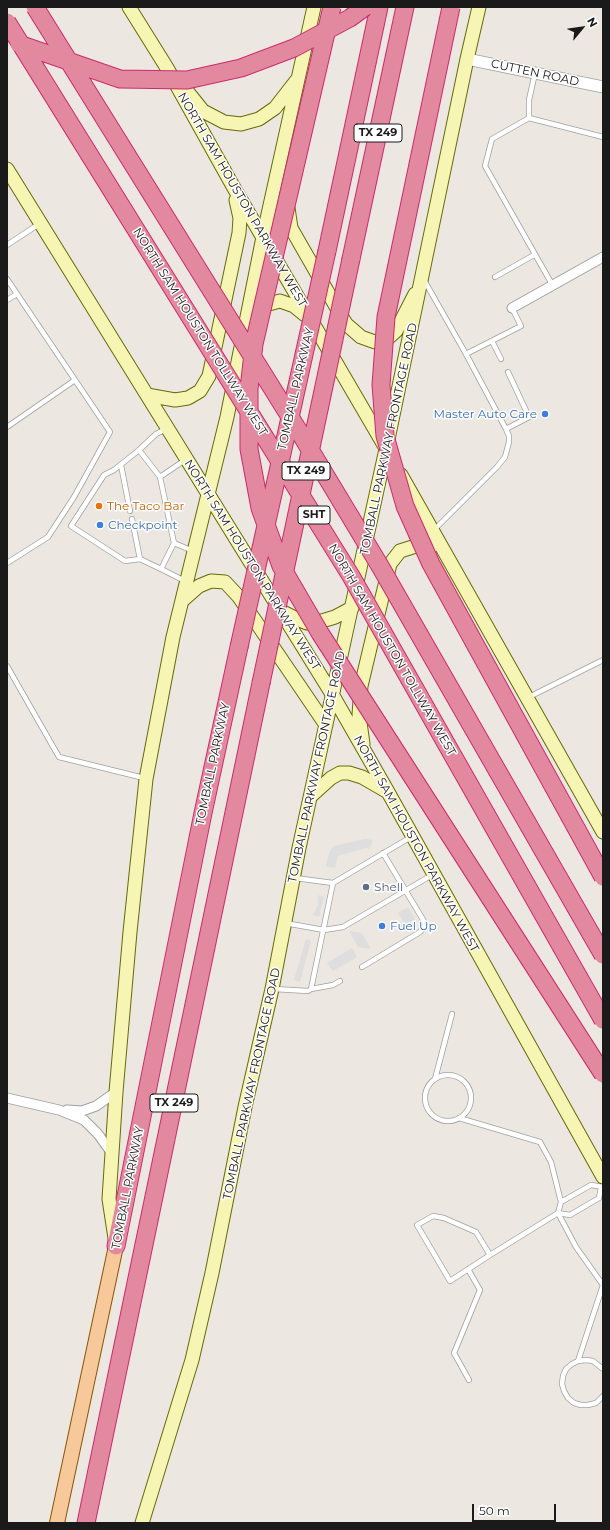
<!DOCTYPE html>
<style>
body{margin:0}
#map{position:relative;width:610px;height:1530px;overflow:hidden;background:#ece7e0;font-family:Montserrat,sans-serif}
canvas{display:block}
.frame{position:absolute;inset:0;border:8px solid #1a1a1a;pointer-events:none}
.north{position:absolute;left:562px;top:8px;width:40px;height:40px;-webkit-text-stroke:3px #fff;paint-order:stroke;rotate:61deg;font-size:11px;font-weight:700;line-height:16px;text-align:center;color:#1a1a1a}
.north::after{content:'';display:block;margin:auto;width:14px;height:18px;background:#1a1a1a;clip-path:polygon(50% 0,100% 100%,50% 72%,0 100%)}
.scale{position:absolute;left:472px;top:1504px;width:84px;height:18px;box-sizing:border-box;border:2px solid #1a1a1a;border-top:0;padding-left:5px;font-size:12px;line-height:14px;white-space:nowrap;color:#1a1a1a;-webkit-text-stroke:3px #fff;paint-order:stroke}
</style>
<div id="map">
<canvas width="610" height="1530"></canvas>
<div class="frame"></div>
<div class="north">N</div>
<div class="scale">50 m</div>
</div>
<script>
const ctx = document.querySelector('canvas').getContext('2d');
ctx.lineJoin = 'round';
function paint(path, color) {
  ctx.fillStyle = color;
  ctx.fill(path, 'evenodd');
}
function poly(rows) {
  const path = new Path2D();
  for (const r of rows) {
    if (r.length === 3) {
      path.moveTo(r[0] + r[2], r[1]);
      path.arc(r[0], r[1], r[2], 0, 2 * Math.PI);
      continue;
    }
    path.moveTo(r[0], r[1]);
    for (let i = 2; i < r.length; i += 2) path.lineTo(r[i], r[i + 1]);
  }
  return path;
}
function trace(path, color, width, dash) {
  ctx.strokeStyle = color;
  ctx.lineWidth = width;
  ctx.lineCap = dash ? 'butt' : 'round';
  ctx.setLineDash(dash || []);
  ctx.stroke(path);
}
function drawText(font, color, halo, rows, align = 'center') {
  ctx.font = font + ' Montserrat,sans-serif';
  ctx.lineWidth = 3;
  ctx.setLineDash([]);
  ctx.textBaseline = 'middle';
  ctx.strokeStyle = halo;
  ctx.fillStyle = color;
  for (const [text, x, y, turn = 0] of rows) {
    ctx.save();
    ctx.translate(x, y);
    ctx.rotate((+turn || 0) * Math.PI / 180);
    ctx.textAlign = isNaN(turn) ? turn : align;
    if (halo) ctx.strokeText(text, 0, 0);
    ctx.fillText(text, 0, 0);
    ctx.restore();
  }
}
paint(poly([
 [365,839,373,840,369,849,366,848,338,856,335,868,326,866,330,850,334,846],
 [318,895,324,897,319,917,313,915,318,905],
 [408,907,415,919,405,925,398,913],
 [349,931,362,933,371,949,358,947],
 [306,939,311,941,300,982,294,980],
 [352,948,357,957,333,971,327,963]
]), '#dedede');
const service = poly([
 [529,118,529,100,535,73],
 [7,245,39,224],
 [495,277,534,255],
 [7,279,110,432,74,497,48,537,7,563],
 [424,280,466,354,506,429,509,436,509,442,505,457,497,467,434,530],
 [553,286,485,166,492,139,529,118,603,137],
 [7,300,17,294],
 [492,341,501,359],
 [466,354,521,326,512,308],
 [7,427,75,380],
 [166,429,156,434,139,450,160,477,174,543,193,551],
 [506,429,529,417,508,372],
 [139,450,114,470,104,475,71,526,125,561,140,559,161,569],
 [121,465,130,511],
 [160,477,185,460],
 [132,519,140,559],
 [174,543,161,569,185,581],
 [7,666,59,757,144,778],
 [529,697,603,660],
 [295,878,333,883,411,837],
 [285,923,324,930,343,927,432,875],
 [362,967,420,932,425,926,425,923,383,853],
 [274,989,308,991,311,989,333,883],
 [311,989,333,985,340,981],
 [448,1098,23],
 [435,1079,452,1014],
 [459,1118,540,1142,551,1162,561,1202,558,1213,570,1215,599,1198,601,1187],
 [561,1202,591,1185,603,1187],
 [490,1255,476,1232,444,1218,433,1216,417,1225,450,1281,490,1255,558,1213,576,1247,603,1285],
 [468,1269,480,1290,454,1353,469,1380],
 [578,1361,603,1285],
 [603,1369,593,1361,586,1360,578,1361,572,1364,566,1369,563,1376,562,1384,564,1391,568,1398,574,1403,581,1405,588,1405,596,1403,603,1396]
]);
const minor = poly([
 [512,308,603,257],
 [7,1098,59,1110,84,1120,98,1134,113,1155],
 [67,1110,82,1111,96,1106,116,1092]
]);
const tertiary = poly([
 [467,59,603,87]
]);
const secondary = poly([
 [129,7,167,68,234,188,384,445],
 [187,91,203,111,224,122,241,124,259,119,275,108,296,81],
 [7,169,332,694,388,792,603,1177],
 [288,208,291,228,346,324,361,337,375,342,386,340,396,331,415,294],
 [257,311,265,305,280,301,294,306,305,315],
 [147,395,175,400,188,398,200,391,209,376,239,233,240,218,236,200],
 [401,475,603,832],
 [182,601,199,586,211,581,225,582,239,597,326,725],
 [281,611,297,619,307,623,322,621,335,617,352,608],
 [363,744,359,715,361,686,390,564,400,551,419,545,431,547],
 [311,796,331,778,340,773,349,773,362,777,388,792],
 [115,1238,109,1199,116,1092,130,932,146,779,173,637,227,417,263,237,314,7],
 [142,1523,192,1360,212,1273,245,1107,272,989,299,848,386,449,467,59,479,7]
]);
const primary = poly([
 [57,1523,116,1246]
]);
const motorway = poly([
 [327,251,379,7],
 [351,259,405,7],
 [116,1246,203,813,239,647],
 [86,1523,261,683]
]);
trace(service, '#a1a1a1', 6);
trace(minor, '#a1a1a1', 11);
trace(tertiary, '#a1a1a1', 13);
trace(secondary, '#676a09', 15);
trace(primary, '#8b5506', 16);
trace(motorway, '#cd2a6d', 19);
trace(service, '#fff', 4.5);
trace(minor, '#fff', 9);
trace(tertiary, '#fff', 11);
trace(secondary, '#f6f5b4', 13);
trace(primary, '#f7c899', 14);
trace(motorway, '#e289a0', 17);
const motorwayBridge = poly([
 [35,7,300,433,380,566,603,955],
 [332,7,254,344,249,389,249,449,260,508,281,566,320,633,603,1074],
 [451,7,386,317,381,385,385,436,405,506,431,564,603,877],
 [7,22,351,576,603,1020],
 [19,44,120,79,187,80,241,68,294,48,350,18,365,7],
 [239,647,327,251],
 [261,683,351,259]
]);
trace(motorwayBridge, '#cd2a6d', 19, []);
trace(motorwayBridge, '#e289a0', 17);
for (const [x, y, r, color] of [
 [545,414,4,"#3f7fe0"],
 [99,506,4,"#e8710a"],
 [100,525,4,"#3f7fe0"],
 [366,887,4,"#5c6f8a"],
 [382,926,4,"#3f7fe0"]
]) {
  const dot = new Path2D();
  dot.arc(x, y, r, 0, 2 * Math.PI);
  ctx.fillStyle = color;
  ctx.fill(dot);
  trace(dot, '#fff', 1.5);
}
for (const [x, y, w] of [
 [378,133,48],
 [306,471,48],
 [314,515,32],
 [174,1103,48]
]) {
  const box = new Path2D();
  box.roundRect(x - w / 2, y - 9, w, 18, 3);
  ctx.fillStyle = '#fff';
  ctx.fill(box);
  trace(box, '#1a1a1a', 1);
}
drawText('bold 11px', '#1a1a1a', null, [
 ["TX 249",378,133],
 ["TX 249",306,471],
 ["SHT",314,515],
 ["TX 249",174,1103]
]);
drawText('12px', '#1a1a1a', '#fff', [
 ["CUTTEN ROAD",535,73,12],
 ["NORTH SAM HOUSTON PARKWAY WEST",242,200,60],
 ["NORTH SAM HOUSTON TOLLWAY WEST",200,332,58],
 ["TOMBALL PARKWAY",296,389,-77],
 ["TOMBALL PARKWAY FRONTAGE ROAD",389,439,-78],
 ["NORTH SAM HOUSTON PARKWAY WEST",252,565,58],
 ["NORTH SAM HOUSTON TOLLWAY WEST",392,650,60],
 ["TOMBALL PARKWAY",213,764,-78],
 ["TOMBALL PARKWAY FRONTAGE ROAD",317,767,-78],
 ["NORTH SAM HOUSTON PARKWAY WEST",416,844,61],
 ["TOMBALL PARKWAY FRONTAGE ROAD",252,1084,-78],
 ["TOMBALL PARKWAY",128,1188,-79]
]);
drawText('12px', '#366cbe', '#fff', [
 ["Master Auto Care",537,414,"right"],
 ["Checkpoint",108,525],
 ["Fuel Up",390,926]
], 'left');
drawText('12px', '#c56008', '#fff', [
 ["The Taco Bar",107,506]
], 'left');
drawText('12px', '#4e5e75', '#fff', [
 ["Shell",374,887]
], 'left');
</script>
